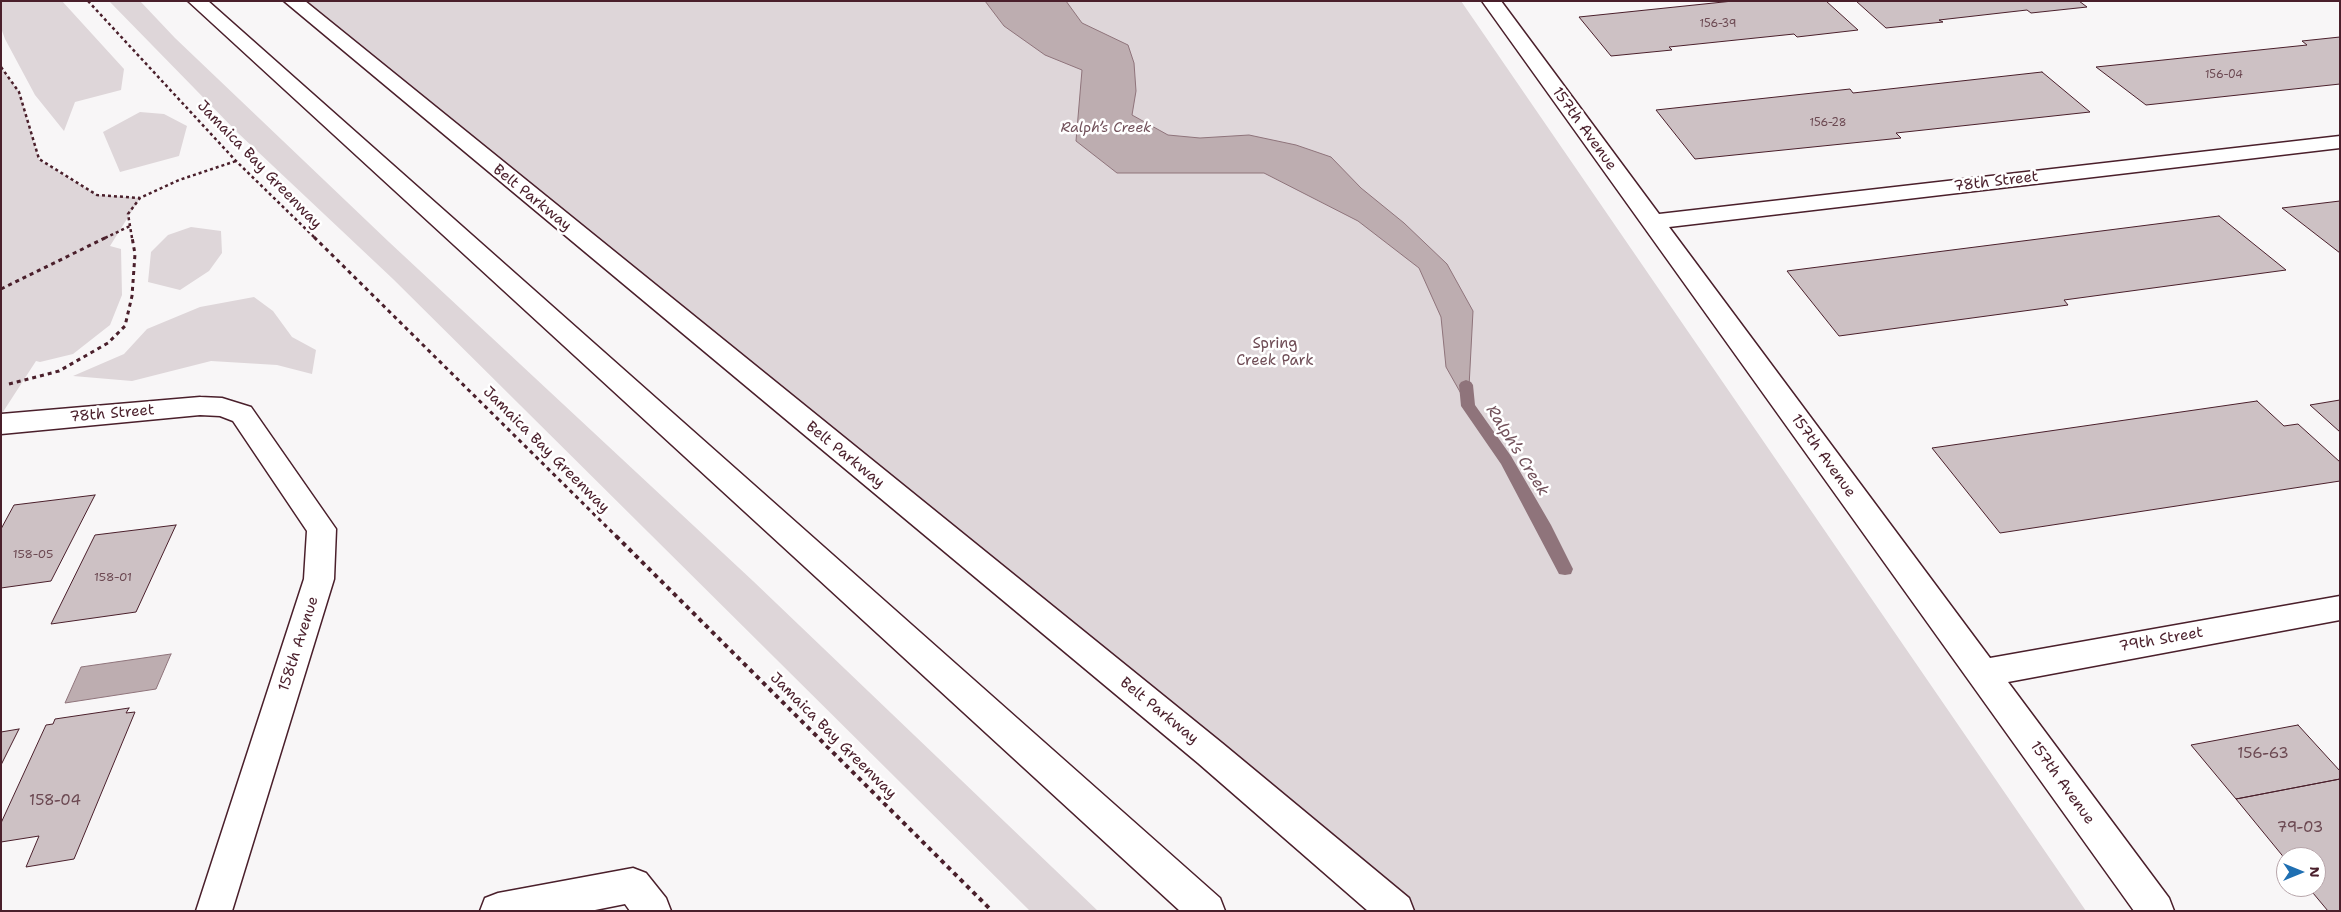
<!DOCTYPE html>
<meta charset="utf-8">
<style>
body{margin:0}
#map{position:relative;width:2341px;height:912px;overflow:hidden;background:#f8f6f7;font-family:"Shantell Sans",sans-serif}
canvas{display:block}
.frame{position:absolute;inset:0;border:2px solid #4a1f2b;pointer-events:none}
.north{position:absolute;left:2276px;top:847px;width:50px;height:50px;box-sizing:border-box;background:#fff;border:1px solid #b7a5aa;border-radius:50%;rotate:90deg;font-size:14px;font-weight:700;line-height:20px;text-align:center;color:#4a1f2b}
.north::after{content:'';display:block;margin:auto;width:18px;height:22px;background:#1f6fb2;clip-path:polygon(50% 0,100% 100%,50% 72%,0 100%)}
</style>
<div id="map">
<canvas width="2341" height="912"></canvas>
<div class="frame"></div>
<div class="north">N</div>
</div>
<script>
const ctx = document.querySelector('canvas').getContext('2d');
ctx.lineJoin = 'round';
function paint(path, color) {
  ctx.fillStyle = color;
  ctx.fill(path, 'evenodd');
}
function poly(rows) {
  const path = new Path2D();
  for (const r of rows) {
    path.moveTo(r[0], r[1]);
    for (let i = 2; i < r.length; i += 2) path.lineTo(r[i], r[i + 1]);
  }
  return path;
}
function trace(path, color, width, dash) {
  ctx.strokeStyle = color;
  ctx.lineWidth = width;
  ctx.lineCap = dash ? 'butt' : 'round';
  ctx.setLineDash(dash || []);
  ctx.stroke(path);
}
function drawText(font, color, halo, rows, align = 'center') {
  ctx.font = font + ' "Shantell Sans",sans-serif';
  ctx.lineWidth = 5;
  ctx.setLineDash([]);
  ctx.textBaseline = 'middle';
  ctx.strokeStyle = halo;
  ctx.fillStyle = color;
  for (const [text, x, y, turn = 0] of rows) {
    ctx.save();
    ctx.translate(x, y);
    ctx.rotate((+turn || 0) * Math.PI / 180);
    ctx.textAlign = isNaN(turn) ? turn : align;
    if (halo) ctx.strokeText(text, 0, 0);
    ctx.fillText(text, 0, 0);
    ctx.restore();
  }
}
paint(poly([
 [1,1,62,1,124,69,121,90,75,102,64,131,35,95,5,39,1,28],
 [109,1,140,1,175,38,389,242,753,581,1098,911,1030,911,393,279,238,133],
 [293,1,1461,1,2086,911,1391,911],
 [1,67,19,92,39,160,97,195,140,198,110,246,121,249,122,295,110,325,73,354,40,362,36,361,1,415],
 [140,112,164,114,187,126,179,156,120,172,103,132],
 [191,227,221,231,222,253,209,271,180,290,148,282,151,252,168,235],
 [254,297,273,311,292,337,316,350,312,374,277,365,211,361,132,381,73,376,124,354,147,329,200,307]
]), '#ded6d9');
const water = poly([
 [985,1,1066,1,1082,23,1128,45,1134,63,1136,91,1132,115,1168,135,1200,138,1249,135,1296,145,1331,157,1361,188,1404,223,1447,264,1473,311,1468,406,1446,367,1441,317,1419,268,1358,221,1264,173,1117,173,1076,141,1082,70,1045,55,1004,26,985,1],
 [171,654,156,689,65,703,81,667,171,654]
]);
paint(water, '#bdadb0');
trace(water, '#8f747b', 1);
paint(poly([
 [1466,380,1471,382,1473,385,1475,405,1511,456,1551,525,1573,569,1571,574,1565,575,1559,574,1501,464,1461,406,1459,385,1461,382,1466,380]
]), '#8f747b');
const building = poly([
 [1733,1,1826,1,1858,30,1797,37,1794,34,1669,47,1672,50,1611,56,1579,17,1733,1],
 [1856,1,2079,1,2087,7,2031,13,2027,10,1939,20,1943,22,1886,28,1856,1],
 [2340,37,2340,84,2146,105,2096,67,2307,45,2302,41,2340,37],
 [2042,72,2090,112,1896,133,1901,138,1695,159,1656,110,1850,89,1853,93,2042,72],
 [2340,201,2340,253,2282,208,2340,201],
 [2219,216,2286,270,2064,300,2068,305,1839,336,1787,271,2219,216],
 [2340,400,2340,432,2310,405,2340,400],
 [2257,401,2284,426,2298,424,2340,462,2340,481,2000,533,1932,448,2257,401],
 [95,495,51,581,1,588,1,529,14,505,95,495],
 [176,525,136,612,51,624,95,535,176,525],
 [129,708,126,713,135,712,74,859,26,867,39,836,1,842,1,823,46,725,53,724,55,719,129,708],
 [2298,725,2340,771,2340,779,2236,799,2191,745,2298,725],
 [19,729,1,765,1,732,19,729],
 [2340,779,2340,911,2328,911,2308,887,2316,887,2316,857,2286,857,2286,860,2236,799,2340,779]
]);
paint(building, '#cdc1c4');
trace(building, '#4a1f2b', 1);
const minor = poly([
 [1482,1,1501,1,1659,214,2340,136,2340,148,1669,227,1990,658,2340,596,2340,620,2008,682,2169,898,2174,911,2134,911,1482,1],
 [200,397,222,398,251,407,336,529,334,579,232,911,196,911,304,579,307,531,233,421,220,416,200,415,1,434,1,414,200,397],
 [633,868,646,873,666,898,671,911,630,911,625,904,590,911,480,911,485,898,498,893,633,868]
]);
const highway = poly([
 [188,1,208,1,1220,898,1225,911,1180,911,188,1],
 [284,1,305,1,1222,743,1409,898,1414,911,1368,911,1198,763,284,1]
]);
trace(minor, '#4a1f2b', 3);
trace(highway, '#4a1f2b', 3);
trace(poly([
 [88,1,236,161,315,238],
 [1,67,19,92,39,159,97,195,140,198],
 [105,238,130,226],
 [132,238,128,214,140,198,179,180,236,161]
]), '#4a1f2b', 2.5, [3, 3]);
trace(poly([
 [314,237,617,537],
 [1,289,107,237],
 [9,384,59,371,108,343,125,326,132,296,135,254,132,237]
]), '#4a1f2b', 3, [4, 4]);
trace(poly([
 [616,536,992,911]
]), '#4a1f2b', 4, [4.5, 4.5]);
paint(minor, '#fff');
paint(highway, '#fff');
drawText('11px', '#6b4851', null, [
 ["156-39",1718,24],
 ["156-04",2224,75],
 ["156-28",1828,123]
]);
drawText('12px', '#6b4851', null, [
 ["158-05",33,555],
 ["158-01",113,578]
]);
drawText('italic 14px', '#72515a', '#fff', [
 ["Ralph’s Creek",1106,128]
]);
drawText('15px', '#4a1f2b', '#fff', [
 ["157th Avenue",1584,129,54],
 ["Jamaica Bay Greenway",259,165,46],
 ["78th Street",1996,182,-7],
 ["Belt Parkway",532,198,39],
 ["78th Street",112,414,-5],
 ["Jamaica Bay Greenway",546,450,45],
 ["Belt Parkway",845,455,39],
 ["157th Avenue",1823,456,54],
 ["79th Street",2161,640,-10],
 ["158th Avenue",299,644,-72],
 ["Belt Parkway",1159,711,39],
 ["Jamaica Bay Greenway",833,736,45],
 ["157th Avenue",2062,783,54]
]);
drawText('15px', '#6f4d56', '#fff', [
 ["Spring",1275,344],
 ["Creek Park",1275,361]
]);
drawText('15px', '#6b4851', null, [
 ["156-63",2263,754],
 ["158-04",55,801],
 ["79-03",2300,828]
]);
drawText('italic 16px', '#72515a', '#fff', [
 ["Ralph’s Creek",1517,451,58]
]);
</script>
